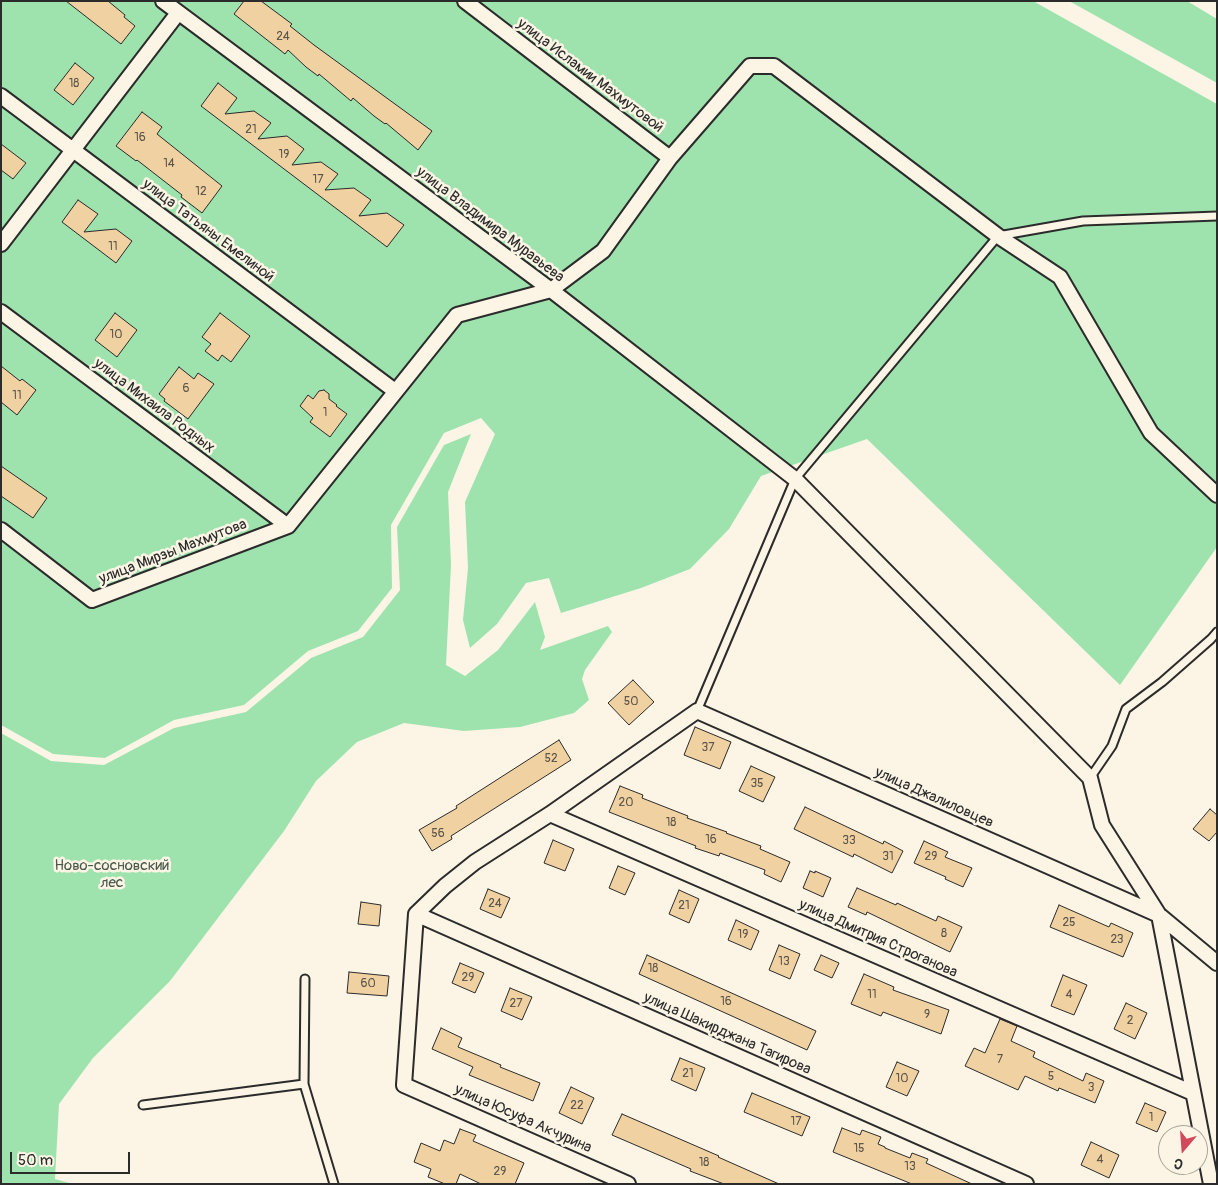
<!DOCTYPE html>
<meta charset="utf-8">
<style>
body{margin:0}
#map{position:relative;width:1218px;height:1185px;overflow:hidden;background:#fcf5e5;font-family:Pangolin,sans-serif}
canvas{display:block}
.frame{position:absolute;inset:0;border:2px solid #2b2b2b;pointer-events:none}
.north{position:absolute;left:1158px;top:1125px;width:50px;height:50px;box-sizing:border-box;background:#fcf5e5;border:1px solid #a8a49b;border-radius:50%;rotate:198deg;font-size:14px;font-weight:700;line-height:20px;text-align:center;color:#2b2b2b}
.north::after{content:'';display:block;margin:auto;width:18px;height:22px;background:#d1495b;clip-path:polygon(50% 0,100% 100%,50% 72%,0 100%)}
.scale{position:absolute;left:10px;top:1152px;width:120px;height:22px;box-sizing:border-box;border:2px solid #2b2b2b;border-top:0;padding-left:6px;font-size:15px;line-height:18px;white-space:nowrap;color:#2b2b2b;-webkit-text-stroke:4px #fcf5e5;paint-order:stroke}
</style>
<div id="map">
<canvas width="1218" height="1185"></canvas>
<div class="frame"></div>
<div class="north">С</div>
<div class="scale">50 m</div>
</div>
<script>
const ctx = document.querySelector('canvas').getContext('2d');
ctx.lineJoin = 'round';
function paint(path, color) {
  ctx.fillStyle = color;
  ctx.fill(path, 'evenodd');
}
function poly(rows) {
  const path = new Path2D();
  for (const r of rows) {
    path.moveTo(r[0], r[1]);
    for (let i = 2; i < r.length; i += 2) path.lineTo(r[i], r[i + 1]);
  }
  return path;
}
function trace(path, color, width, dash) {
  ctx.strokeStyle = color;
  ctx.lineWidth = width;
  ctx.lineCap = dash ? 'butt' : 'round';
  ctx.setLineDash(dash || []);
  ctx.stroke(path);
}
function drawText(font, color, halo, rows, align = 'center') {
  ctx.font = font + ' Pangolin,sans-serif';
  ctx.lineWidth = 5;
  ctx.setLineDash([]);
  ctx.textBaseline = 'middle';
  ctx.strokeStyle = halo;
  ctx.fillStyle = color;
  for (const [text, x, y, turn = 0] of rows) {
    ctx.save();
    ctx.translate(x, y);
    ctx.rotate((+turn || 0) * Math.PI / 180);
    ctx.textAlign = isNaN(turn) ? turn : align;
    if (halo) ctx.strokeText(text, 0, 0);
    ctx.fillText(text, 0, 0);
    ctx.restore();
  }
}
paint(poly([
 [1,1,1033,1,1217,104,1217,547,1120,685,867,439,761,476,729,529,690,569,641,588,561,613,549,578,526,583,497,624,470,648,463,620,468,568,465,502,495,434,481,418,444,433,391,525,392,588,358,631,308,651,244,705,174,720,105,758,53,754,1,725],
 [1069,1,1187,1,1217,19,1217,83],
 [471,434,448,492,451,565,446,665,465,676,498,650,535,602,545,637,540,650,608,626,612,632,585,670,582,679,589,700,574,713,520,727,464,731,404,723,357,742,316,781,284,831,170,981,93,1058,59,1104,55,1179,73,1184,1,1184,1,733,51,761,104,765,174,728,246,712,311,658,363,637,400,590,397,527,444,445]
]), '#9ee3ae');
const building = poly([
 [66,1,108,1,125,15,124,17,135,26,121,44,66,1],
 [244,1,261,1,292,24,290,26,314,45,432,131,418,150,386,123,385,124,374,116,353,98,351,101,319,74,318,76,306,67,288,50,285,54,234,14,244,1],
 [75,63,94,78,73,105,54,90,75,63],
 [218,83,237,98,225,114,254,111,271,123,258,139,287,136,304,149,292,165,321,162,338,174,325,190,354,188,371,200,359,216,387,213,404,225,387,247,201,106,218,83],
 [142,112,162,127,157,134,222,186,202,213,181,197,182,195,137,160,136,161,116,146,142,112],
 [1,144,26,163,13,179,1,170,1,144],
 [78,200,98,214,84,232,116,229,132,241,116,263,62,222,78,200],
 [115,313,137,330,117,357,95,340,115,313],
 [220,313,250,336,231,362,222,355,218,361,205,351,211,344,202,337,220,313],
 [1,366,20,381,22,379,36,390,17,415,1,402,1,366],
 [179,367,194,379,198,373,214,384,188,419,164,401,165,399,159,394,179,367],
 [324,390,329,394,329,399,337,405,336,406,347,414,330,437,310,422,313,418,300,406,308,395,313,399,319,391,324,390],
 [1,466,47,498,33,518,1,496,1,466],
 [633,680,654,702,629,725,608,703,633,680],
 [695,727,731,742,720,769,684,755,695,727],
 [559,740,571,760,451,836,452,839,432,851,419,830,457,808,456,806,559,740],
 [751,766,775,777,763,802,739,791,751,766],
 [620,786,643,795,642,798,688,816,687,818,727,832,726,833,761,846,760,849,790,862,781,882,764,874,765,870,720,853,719,856,695,848,696,846,609,812,620,786],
 [805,807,883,844,884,841,903,851,892,873,854,854,853,857,794,829,805,807],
 [1210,809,1217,815,1217,832,1209,841,1193,829,1210,809],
 [553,840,574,849,565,871,544,863,553,840],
 [924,841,948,852,945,857,972,868,963,887,945,879,946,877,914,863,924,841],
 [618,866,635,873,625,895,609,888,618,866],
 [810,871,815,873,815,871,831,878,823,897,803,888,810,871],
 [857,888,896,905,897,903,936,921,938,916,962,927,950,952,867,912,866,915,848,907,857,888],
 [488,889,510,898,501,918,480,909,488,889],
 [679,890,699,899,689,923,669,914,679,890],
 [361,902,381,905,379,926,358,924,361,902],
 [1059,905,1109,927,1111,923,1133,933,1123,957,1050,927,1059,905],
 [736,920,759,931,751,950,728,940,736,920],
 [779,945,800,954,790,979,769,970,779,945],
 [647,955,816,1031,807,1050,639,974,647,955],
 [821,955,839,963,832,978,814,970,821,955],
 [460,963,484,973,475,993,452,983,460,963],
 [349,972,389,976,387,996,347,993,349,972],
 [864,974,894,987,893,990,949,1010,941,1034,883,1012,881,1016,851,1004,864,974],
 [1063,975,1087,985,1074,1015,1051,1006,1063,975],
 [510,988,532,997,522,1020,501,1011,510,988],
 [1126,1003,1147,1013,1135,1039,1114,1029,1126,1003],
 [1000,1019,1017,1026,1011,1041,1035,1052,1033,1057,1083,1081,1086,1073,1104,1081,1095,1103,1059,1088,1058,1091,1025,1076,1018,1090,965,1066,974,1048,985,1053,1000,1019],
 [441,1028,462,1038,458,1047,501,1065,500,1067,540,1083,533,1101,469,1075,473,1067,432,1049,441,1028],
 [680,1058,705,1068,696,1091,671,1080,680,1058],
 [897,1062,919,1071,907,1096,886,1087,897,1062],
 [571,1087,594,1098,582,1124,559,1113,571,1087],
 [752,1093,810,1117,802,1136,744,1112,752,1093],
 [1145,1103,1166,1112,1157,1132,1136,1123,1145,1103],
 [622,1114,719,1156,718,1157,779,1184,724,1184,690,1171,691,1169,612,1135,622,1114],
 [842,1128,860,1135,862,1130,881,1137,878,1144,885,1147,885,1148,910,1158,912,1153,928,1159,926,1163,972,1184,912,1184,833,1152,842,1128],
 [460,1129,476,1135,473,1141,524,1163,515,1184,481,1184,460,1174,456,1184,445,1184,428,1177,431,1169,414,1162,421,1143,440,1151,444,1140,454,1144,460,1129],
 [1091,1142,1119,1155,1109,1178,1081,1165,1091,1142]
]);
paint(building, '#efd1a2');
trace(building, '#2b2b2b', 1);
const service = poly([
 [697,711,795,479,998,236,1083,221,1217,216],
 [1090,778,1112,746,1126,709,1162,682,1211,639,1217,632],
 [305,979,304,1084,334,1184],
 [143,1105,304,1084]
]);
const minor = poly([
 [163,1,551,290,795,479,1090,778,1102,825,1159,915],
 [465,1,670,158],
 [1,96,395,391],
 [1,244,178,13],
 [1,312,288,526],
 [288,526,457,315,551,290,603,251,670,158,750,66,774,66,998,236,1060,277,1151,433,1217,495],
 [1,530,92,600,288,526],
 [550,814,1193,1093],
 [416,914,1026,1184],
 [628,1184,404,1085,416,914,445,886,475,862,550,814,697,711,1159,915],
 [1211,1184,1159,915,1217,963]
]);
trace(service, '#2b2b2b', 11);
trace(minor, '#2b2b2b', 18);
trace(service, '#fcf5e5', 7);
trace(minor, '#fcf5e5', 14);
drawText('12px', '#5c5449', null, [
 ["24",283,37],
 ["18",74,84],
 ["21",251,130],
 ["16",140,138],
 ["19",284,155],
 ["14",169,164],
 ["17",318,180],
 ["12",201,192],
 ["11",113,247],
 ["10",116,335],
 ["6",186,389],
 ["11",17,396],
 ["1",325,413],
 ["50",631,702],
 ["37",708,748],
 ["52",551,759],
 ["35",757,784],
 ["20",626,803],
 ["18",671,823],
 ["56",438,834],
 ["16",711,840],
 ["33",849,841],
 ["31",888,857],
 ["29",931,857],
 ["24",495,904],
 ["21",684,906],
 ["25",1069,923],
 ["8",944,934],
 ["19",743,935],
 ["23",1117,940],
 ["13",784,962],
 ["18",653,969],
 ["29",468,978],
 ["60",368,984],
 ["11",872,995],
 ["4",1069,995],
 ["16",726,1002],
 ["27",516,1004],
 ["9",927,1015],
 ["2",1130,1021],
 ["7",1000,1060],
 ["21",688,1074],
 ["5",1051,1077],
 ["10",902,1079],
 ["3",1091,1088],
 ["22",577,1106],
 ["1",1151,1118],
 ["17",796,1122],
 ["15",859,1149],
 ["4",1100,1160],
 ["18",704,1163],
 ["13",910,1167],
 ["29",500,1172]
]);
drawText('15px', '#2b2b2b', '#fcf5e5', [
 ["улица Исламии Махмутовой",590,76,37],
 ["улица Владимира Муравьева",490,225,37],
 ["улица Татьяны Емелиной",208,231,37],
 ["улица Михаила Родных",154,406,37],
 ["улица Мирзы Махмутова",173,552,-21],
 ["улица Джалиловцев",934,798,24],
 ["улица Дмитрия Строганова",878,939,24],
 ["улица Шакирджана Тагирова",727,1034,24],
 ["улица Юсуфа Акчурина",523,1119,24]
]);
drawText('15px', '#48594c', '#fcf5e5', [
 ["Ново-сосновский",112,866],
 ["лес",112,883]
]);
</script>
